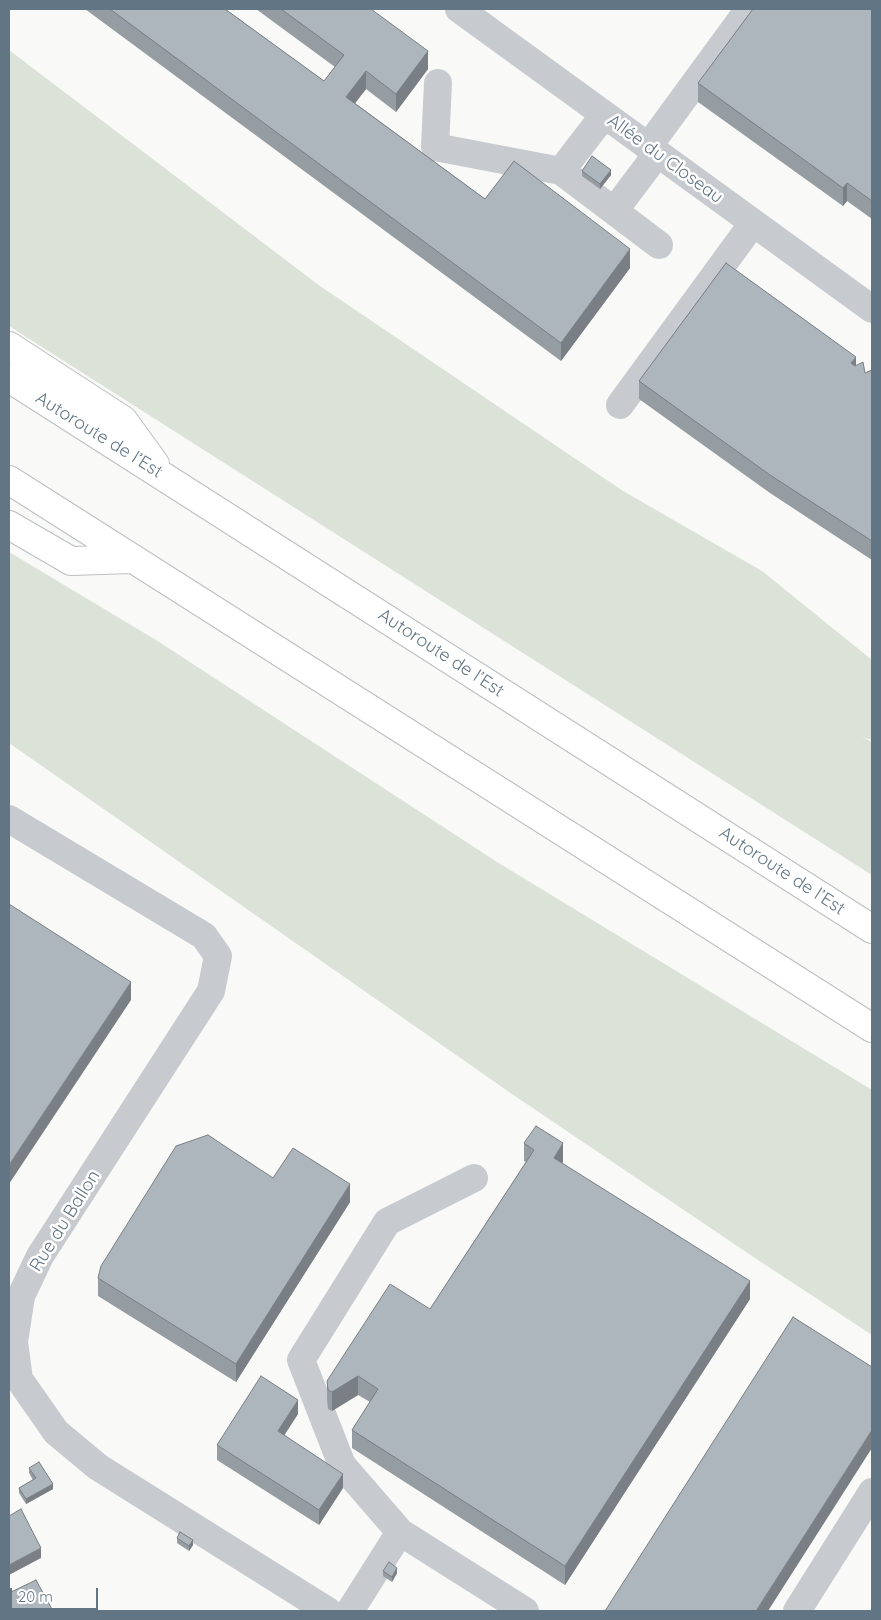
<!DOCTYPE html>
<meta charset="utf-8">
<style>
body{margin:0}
#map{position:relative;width:881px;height:1620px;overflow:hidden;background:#f9f9f7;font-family:Quicksand,sans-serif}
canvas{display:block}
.frame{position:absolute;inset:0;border:10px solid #627584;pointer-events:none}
.scale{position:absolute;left:10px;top:1588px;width:88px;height:22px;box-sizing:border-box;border:2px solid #627584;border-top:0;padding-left:6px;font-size:15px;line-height:18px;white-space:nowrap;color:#627584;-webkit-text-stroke:4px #fff;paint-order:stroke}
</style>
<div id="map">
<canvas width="881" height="1620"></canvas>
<div class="frame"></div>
<div class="scale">20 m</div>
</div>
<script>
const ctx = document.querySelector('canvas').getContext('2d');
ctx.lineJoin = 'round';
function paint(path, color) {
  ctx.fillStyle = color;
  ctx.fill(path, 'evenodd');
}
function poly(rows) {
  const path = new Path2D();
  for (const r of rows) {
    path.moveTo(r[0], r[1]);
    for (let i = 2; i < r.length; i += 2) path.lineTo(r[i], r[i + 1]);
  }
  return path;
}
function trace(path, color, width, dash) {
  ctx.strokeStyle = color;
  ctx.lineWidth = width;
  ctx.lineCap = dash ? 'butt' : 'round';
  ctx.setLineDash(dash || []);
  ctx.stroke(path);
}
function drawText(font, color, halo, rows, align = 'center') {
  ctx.font = font + ' Quicksand,sans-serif';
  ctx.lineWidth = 5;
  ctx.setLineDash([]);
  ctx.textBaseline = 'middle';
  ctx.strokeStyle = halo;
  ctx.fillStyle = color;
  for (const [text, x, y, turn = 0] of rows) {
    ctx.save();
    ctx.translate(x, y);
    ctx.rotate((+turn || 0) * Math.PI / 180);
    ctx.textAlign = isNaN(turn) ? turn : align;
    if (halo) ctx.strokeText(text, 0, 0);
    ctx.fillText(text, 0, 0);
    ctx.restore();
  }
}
paint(poly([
 [9,50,320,286,623,491,762,571,872,660,872,740,862,737,872,742,872,875,9,326],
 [9,552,156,640,497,862,872,1090,872,1335,752,1256,512,1094,9,743]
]), '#dbe2d7');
const highway = poly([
 [9,346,123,420,155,464],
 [9,378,872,929],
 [9,480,872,1028],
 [9,525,71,561,132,559]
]);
trace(highway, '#bbbfc2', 30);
trace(poly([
 [459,9,872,309],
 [438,83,435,147,561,171,659,245],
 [648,147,749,9],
 [561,171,604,115],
 [614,211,657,154],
 [620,405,753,223],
 [9,819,204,936,218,956,211,991,40,1256,21,1296,14,1342,19,1379,56,1432,98,1467,328,1611],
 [474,1178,387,1222,301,1360,342,1465,400,1532,525,1611],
 [350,1611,400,1532],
 [797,1611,872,1492]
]), '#c7cbcf', 28);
trace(highway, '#fff', 28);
paint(poly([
 [85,9,225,9,324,81,335,67,256,9,371,9,428,69,396,112,366,89,355,103,485,199,630,268,561,361],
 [872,9,872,219,847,201,843,206,698,102,698,83],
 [582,171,611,175,600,189,582,176],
 [856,366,865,373,872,370,872,560,770,493,639,399,639,381],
 [524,1143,563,1162,562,1163,750,1299,565,1585,352,1448,352,1430,370,1402,358,1395,332,1411,328,1409,327,1399,327,1381,430,1309,526,1162,524,1161],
 [273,1178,350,1202,236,1382,98,1296,98,1278],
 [298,1414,284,1435,343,1488,319,1525,217,1460,217,1445],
 [29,1468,53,1489,26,1504,19,1493,19,1488,33,1480,29,1473],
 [177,1538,193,1545,189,1551,177,1543],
 [383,1571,397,1573,392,1582,383,1576]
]), '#959da2');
paint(poly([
 [428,51,428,69,396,112,396,94],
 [366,71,366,89,346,115,346,97],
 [611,170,611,175,600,189,600,184],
 [847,183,847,201,843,206,843,188],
 [630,249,630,268,561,361,561,343],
 [856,357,856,375,851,363],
 [131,982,131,1000,9,1184,9,1165],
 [563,1143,563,1162,554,1176,554,1158],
 [350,1184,350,1202,236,1382,236,1364],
 [750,1281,750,1299,565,1585,565,1566],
 [358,1376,358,1395,332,1411,332,1392],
 [298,1400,298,1414,278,1445,278,1431],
 [872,1430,872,1448,768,1611,756,1611],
 [343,1474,343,1488,319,1525,319,1510],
 [53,1484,53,1489,26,1504,26,1499],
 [193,1540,193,1545,189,1551,189,1546],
 [41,1548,41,1558,9,1575,9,1565],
 [397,1568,397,1573,392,1582,392,1577]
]), '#797f84');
const building = poly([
 [110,9,225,9,324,81,344,55,281,9,371,9,428,51,396,94,366,71,346,97,485,199,514,161,630,249,561,343,110,9],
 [753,9,872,9,872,201,847,183,843,188,698,83,753,9],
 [592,156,611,170,600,184,582,171,592,156],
 [726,263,856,357,851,363,855,366,863,362,865,373,872,370,872,541,770,475,639,381,726,263],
 [9,904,131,982,9,1165,9,904],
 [536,1126,563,1143,554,1158,750,1281,565,1566,352,1430,378,1389,358,1376,332,1392,328,1390,327,1381,390,1284,430,1309,534,1150,524,1143,536,1126],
 [208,1135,273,1178,293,1148,350,1184,236,1364,98,1278,101,1266,176,1146,208,1135],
 [793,1317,872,1367,872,1430,756,1611,605,1611,793,1317],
 [261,1376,298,1400,278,1431,343,1474,319,1510,217,1445,261,1376],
 [39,1462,53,1484,26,1499,19,1488,36,1478,29,1468,39,1462],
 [21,1509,41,1548,9,1565,9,1516,21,1509],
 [180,1532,193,1540,189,1546,177,1538,180,1532],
 [389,1562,397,1568,392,1577,383,1571,389,1562],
 [36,1580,53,1611,12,1611,9,1606,9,1593,36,1580]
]);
paint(building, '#adb6bc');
trace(building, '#797f84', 1);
drawText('18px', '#627584', '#fff', [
 ["Allée du Closeau",665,159,36],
 ["Autoroute de l’Est",99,435,32],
 ["Autoroute de l’Est",441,653,33],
 ["Autoroute de l’Est",782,871,33],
 ["Rue du Ballon",65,1221,-58]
]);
</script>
